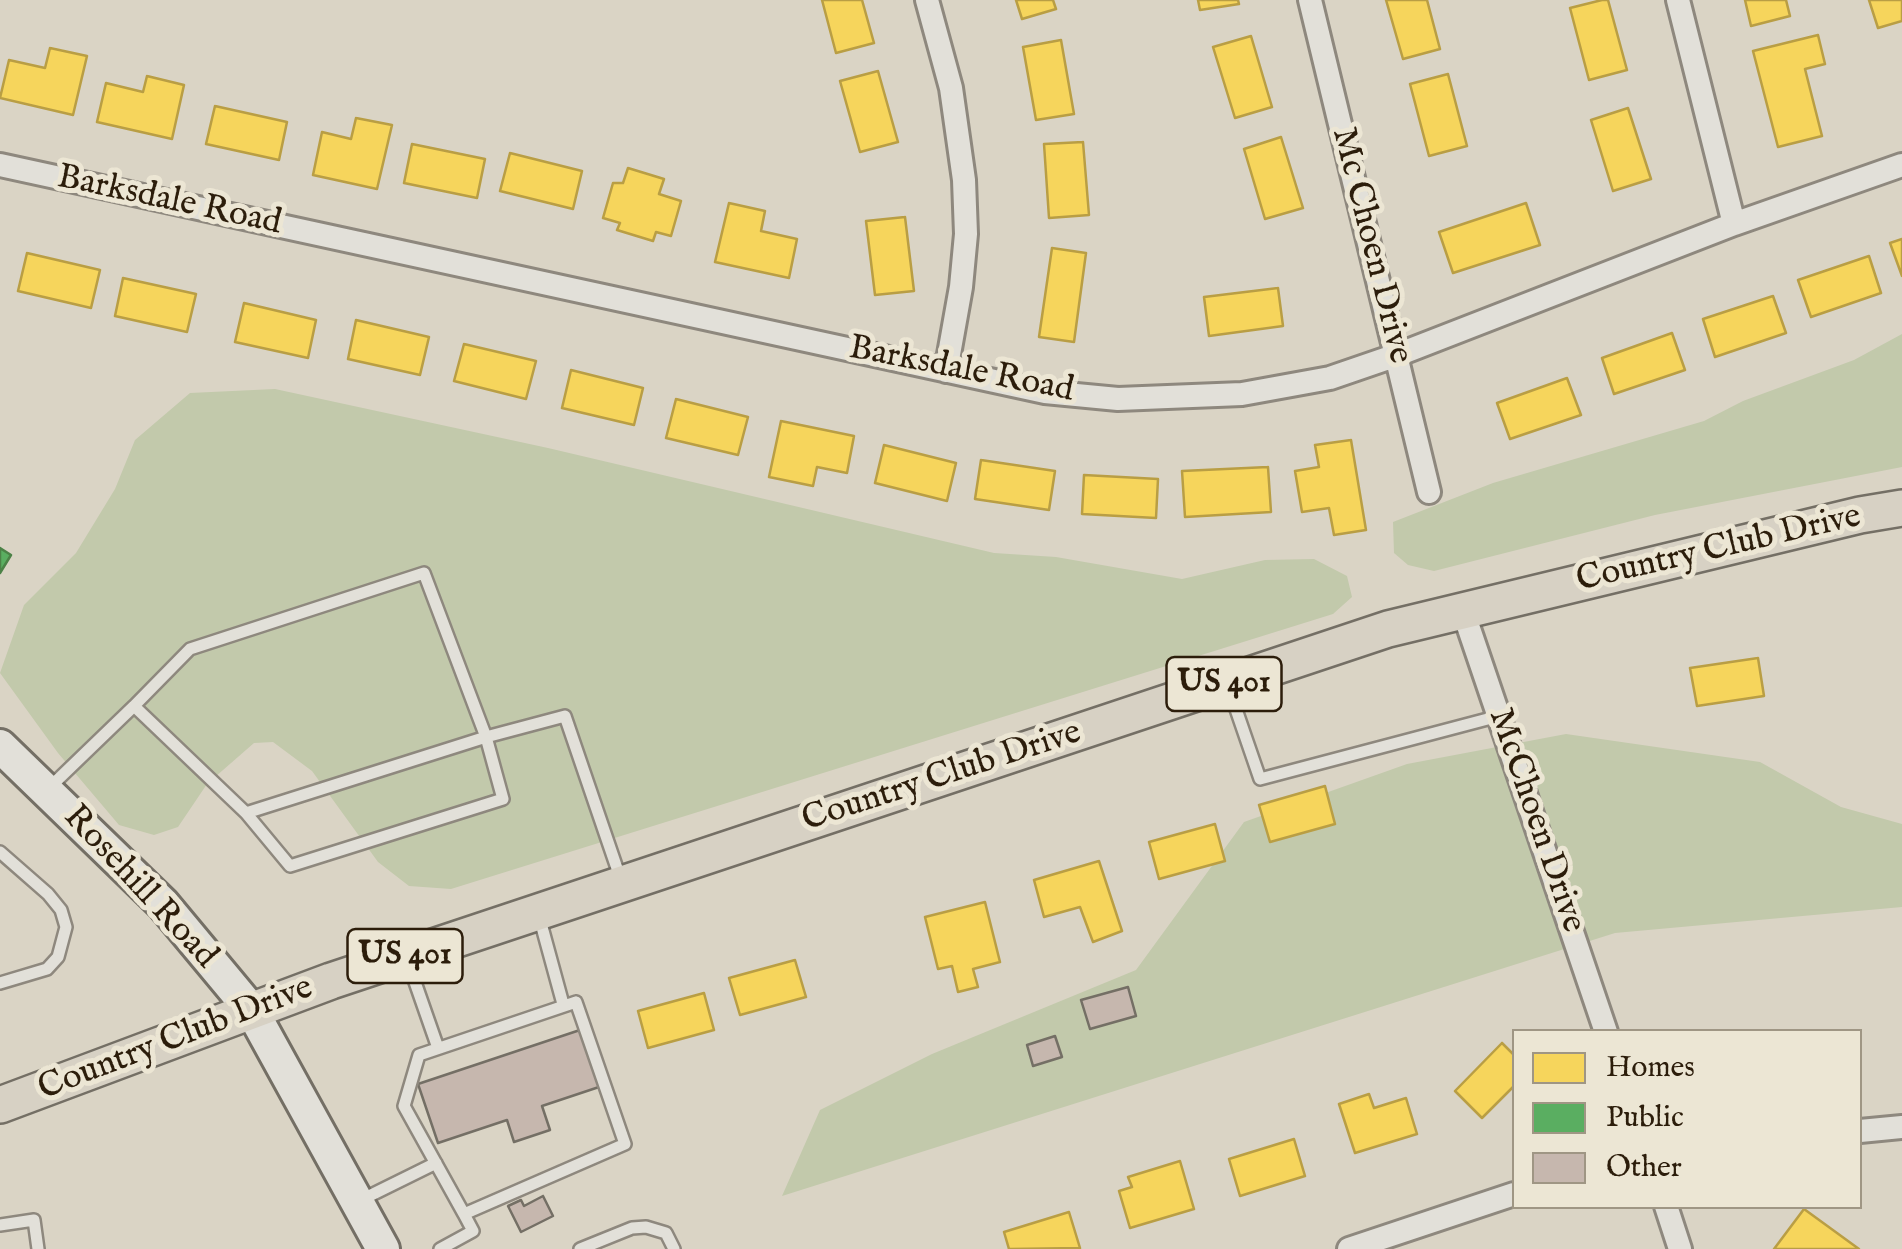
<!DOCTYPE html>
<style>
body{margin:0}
#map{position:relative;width:1902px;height:1249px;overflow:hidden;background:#dad4c5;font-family:"IM FELL English",serif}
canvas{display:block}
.legend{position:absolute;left:1512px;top:1029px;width:350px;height:180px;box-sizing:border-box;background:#ece6d4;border:2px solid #9f9684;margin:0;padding:12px 18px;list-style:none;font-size:30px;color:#2c1d0b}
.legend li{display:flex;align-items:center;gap:20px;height:50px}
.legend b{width:50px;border:2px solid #9f9684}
</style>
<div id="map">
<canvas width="1902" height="1249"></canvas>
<ul class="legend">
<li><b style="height:28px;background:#f6d55c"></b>Homes</li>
<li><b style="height:28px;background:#5aae61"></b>Public</li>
<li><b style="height:28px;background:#c6b7ae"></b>Other</li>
</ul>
</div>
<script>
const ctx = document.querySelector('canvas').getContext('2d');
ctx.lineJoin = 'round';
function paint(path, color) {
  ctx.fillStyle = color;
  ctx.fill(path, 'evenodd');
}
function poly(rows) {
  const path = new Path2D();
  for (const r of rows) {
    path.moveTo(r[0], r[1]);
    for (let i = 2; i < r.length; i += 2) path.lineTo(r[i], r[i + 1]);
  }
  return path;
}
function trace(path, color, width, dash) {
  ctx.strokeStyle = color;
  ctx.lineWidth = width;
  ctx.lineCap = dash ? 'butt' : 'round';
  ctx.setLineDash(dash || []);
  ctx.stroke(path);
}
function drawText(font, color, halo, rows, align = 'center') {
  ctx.font = font + ' "IM FELL English",serif';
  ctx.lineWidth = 10;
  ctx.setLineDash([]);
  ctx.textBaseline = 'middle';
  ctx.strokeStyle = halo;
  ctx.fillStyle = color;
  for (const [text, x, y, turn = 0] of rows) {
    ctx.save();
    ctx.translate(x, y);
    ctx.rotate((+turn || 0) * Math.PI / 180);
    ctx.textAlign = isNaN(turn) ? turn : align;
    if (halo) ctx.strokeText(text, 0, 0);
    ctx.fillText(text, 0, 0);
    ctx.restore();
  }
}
paint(poly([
 [1902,334,1902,467,1655,515,1434,571,1408,565,1394,553,1393,522,1493,483,1704,421,1743,401,1854,360],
 [275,389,548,448,994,553,1056,557,1182,579,1265,560,1314,559,1347,576,1352,597,1333,614,451,889,409,886,378,862,312,771,273,742,254,743,207,784,178,827,154,835,119,825,58,753,0,673,24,605,76,553,115,489,135,440,190,393],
 [1566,734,1760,762,1841,807,1902,824,1902,907,1615,933,782,1196,820,1110,932,1054,1136,970,1244,822,1407,764]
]), '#c2c9ab');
const homes = poly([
 [822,0,862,0,874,43,836,53,822,0],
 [1016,0,1053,0,1056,9,1022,19,1016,0],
 [1198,0,1238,0,1239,4,1200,10,1198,0],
 [1386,0,1427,0,1440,49,1403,59,1386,0],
 [1602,0,1608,0,1627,70,1589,80,1570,8,1602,0],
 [1745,0,1786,0,1790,16,1751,26,1745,0],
 [1869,0,1902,0,1902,21,1878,28,1869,0],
 [1818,35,1825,64,1805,69,1822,136,1778,147,1753,51,1818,35],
 [1251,36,1272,107,1235,118,1213,47,1251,36],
 [1061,40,1074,114,1036,120,1023,47,1061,40],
 [50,48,87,56,73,115,0,98,9,60,45,68,50,48],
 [878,71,898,142,860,152,840,81,878,71],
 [1448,74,1467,146,1429,156,1410,84,1448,74],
 [147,76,184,85,172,139,97,122,106,83,143,92,147,76],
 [215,106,287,122,279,160,206,144,215,106],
 [1628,108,1651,179,1613,191,1591,120,1628,108],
 [356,118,392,125,377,189,313,175,322,132,351,139,356,118],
 [1281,137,1303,208,1265,219,1244,149,1281,137],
 [1083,142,1089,215,1049,218,1044,144,1083,142],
 [412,144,485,159,477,198,404,183,412,144],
 [510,153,582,171,573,209,500,191,510,153],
 [628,168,664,179,659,194,681,201,671,236,656,232,653,241,617,230,620,223,603,218,613,183,623,183,628,168],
 [729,203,765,211,761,231,797,239,789,278,715,262,729,203],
 [1526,203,1540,245,1453,273,1439,232,1526,203],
 [905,217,914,291,875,295,866,221,905,217],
 [1902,239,1902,276,1890,243,1902,239],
 [1052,248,1086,253,1074,342,1039,337,1052,248],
 [27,253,100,270,91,308,18,291,27,253],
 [1869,256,1881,293,1811,317,1798,280,1869,256],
 [123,278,196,294,187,332,115,316,123,278],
 [1278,288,1283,326,1209,336,1204,297,1278,288],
 [1773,296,1786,333,1715,357,1703,319,1773,296],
 [244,303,316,320,308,358,235,342,244,303],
 [356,320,429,337,420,375,348,359,356,320],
 [1672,333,1685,370,1614,394,1602,358,1672,333],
 [464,344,536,361,526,399,454,381,464,344],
 [571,370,643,388,634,425,562,408,571,370],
 [1567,378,1581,415,1510,439,1497,403,1567,378],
 [676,399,748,417,738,455,666,438,676,399],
 [781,421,854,436,847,473,817,467,813,486,769,477,781,421],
 [1351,440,1366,530,1334,535,1329,508,1302,512,1295,471,1319,467,1315,445,1351,440],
 [884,445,956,463,947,501,875,483,884,445],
 [981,460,1055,471,1049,510,975,499,981,460],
 [1268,467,1271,512,1185,517,1182,471,1268,467],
 [1084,475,1158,479,1156,518,1082,514,1084,475],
 [1758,658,1764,696,1697,706,1690,668,1758,658],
 [1325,786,1335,824,1270,842,1259,805,1325,786],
 [1215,824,1225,861,1159,879,1149,842,1215,824],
 [1099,861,1122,931,1093,942,1080,907,1044,917,1034,880,1099,861],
 [985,902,1000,962,973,969,978,987,958,992,952,966,938,969,925,917,985,902],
 [795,960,806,997,740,1015,729,978,795,960],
 [704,993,714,1030,648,1048,638,1011,704,993],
 [1502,1043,1514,1055,1514,1086,1482,1118,1455,1091,1502,1043],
 [1369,1094,1374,1108,1406,1098,1417,1134,1355,1153,1339,1104,1369,1094],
 [1294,1139,1305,1176,1240,1196,1229,1159,1294,1139],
 [1180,1161,1194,1209,1130,1228,1119,1191,1132,1187,1128,1177,1180,1161],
 [1804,1209,1859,1249,1774,1249,1804,1209],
 [1069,1212,1080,1248,1009,1249,1004,1232,1069,1212]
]);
paint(homes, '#f6d55c');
trace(homes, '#b99e44', 2.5);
const public = poly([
 [0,548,11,555,0,573,0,548]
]);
paint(public, '#5aae61');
trace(public, '#4c8247', 2.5);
const building = poly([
 [1128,987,1136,1016,1090,1029,1081,1000,1128,987],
 [580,1030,599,1087,542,1106,550,1130,514,1142,507,1120,438,1143,418,1084,580,1030],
 [1055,1036,1062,1057,1033,1066,1027,1045,1055,1036],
 [543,1196,553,1216,521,1232,508,1206,521,1200,524,1206,543,1196]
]);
paint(building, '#c6b7ae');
trace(building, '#746f65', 2.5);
const service = poly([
 [1228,686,1260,779,1499,716],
 [134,706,190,649,424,573,486,737,503,799,290,866,246,813],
 [48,789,134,706,246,813,486,737,565,716,621,880],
 [0,852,48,894,61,910,66,927,58,957,47,969,0,983],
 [539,916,563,1004],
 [408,962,438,1048],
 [576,1002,625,1144,464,1214,404,1106,419,1055,576,1002],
 [359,1201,436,1163],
 [0,1225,34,1220,38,1249],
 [440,1249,473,1231,464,1214],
 [580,1249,632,1228,646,1227,666,1233,674,1249]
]);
const minor = poly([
 [927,0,951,88,964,180,966,234,961,287,946,371],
 [1310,0,1429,492],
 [1678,0,1734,224],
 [0,165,1045,392,1118,399,1242,394,1330,378,1397,355,1734,224,1902,165],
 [1463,611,1606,1032],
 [1860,1131,1902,1127],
 [1666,1206,1680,1249],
 [1349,1249,1514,1194]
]);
const secondary = poly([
 [0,746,163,904,252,1011,383,1249]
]);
const primary = poly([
 [0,1105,331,981,1388,629,1860,515,1902,508]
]);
trace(service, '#8e887e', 16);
trace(minor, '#8e887e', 28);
trace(secondary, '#746f65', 38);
trace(primary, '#746f65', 40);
trace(service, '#e2e0d9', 11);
trace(minor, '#e2e0d9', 22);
trace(secondary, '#e2e0d9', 32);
trace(primary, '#d7d1c4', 35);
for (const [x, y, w] of [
 [1224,684,115],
 [405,956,115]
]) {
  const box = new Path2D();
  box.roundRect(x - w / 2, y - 27, w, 54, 8);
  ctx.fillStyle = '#ece6d4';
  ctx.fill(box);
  trace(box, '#2c1d0b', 2.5);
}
drawText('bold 32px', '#2c1d0b', null, [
 ["US 401",1224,684],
 ["US 401",405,956]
]);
drawText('35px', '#2c1d0b', '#ece6d4', [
 ["Barksdale Road",169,202,12],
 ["Mc Choen Drive",1370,246,76],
 ["Barksdale Road",961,371,11],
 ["Country Club Drive",1719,550,-13],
 ["Country Club Drive",942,778,-18],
 ["McChoen Drive",1535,821,71],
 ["Rosehill Road",139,888,47],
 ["Country Club Drive",176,1040,-21]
]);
</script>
